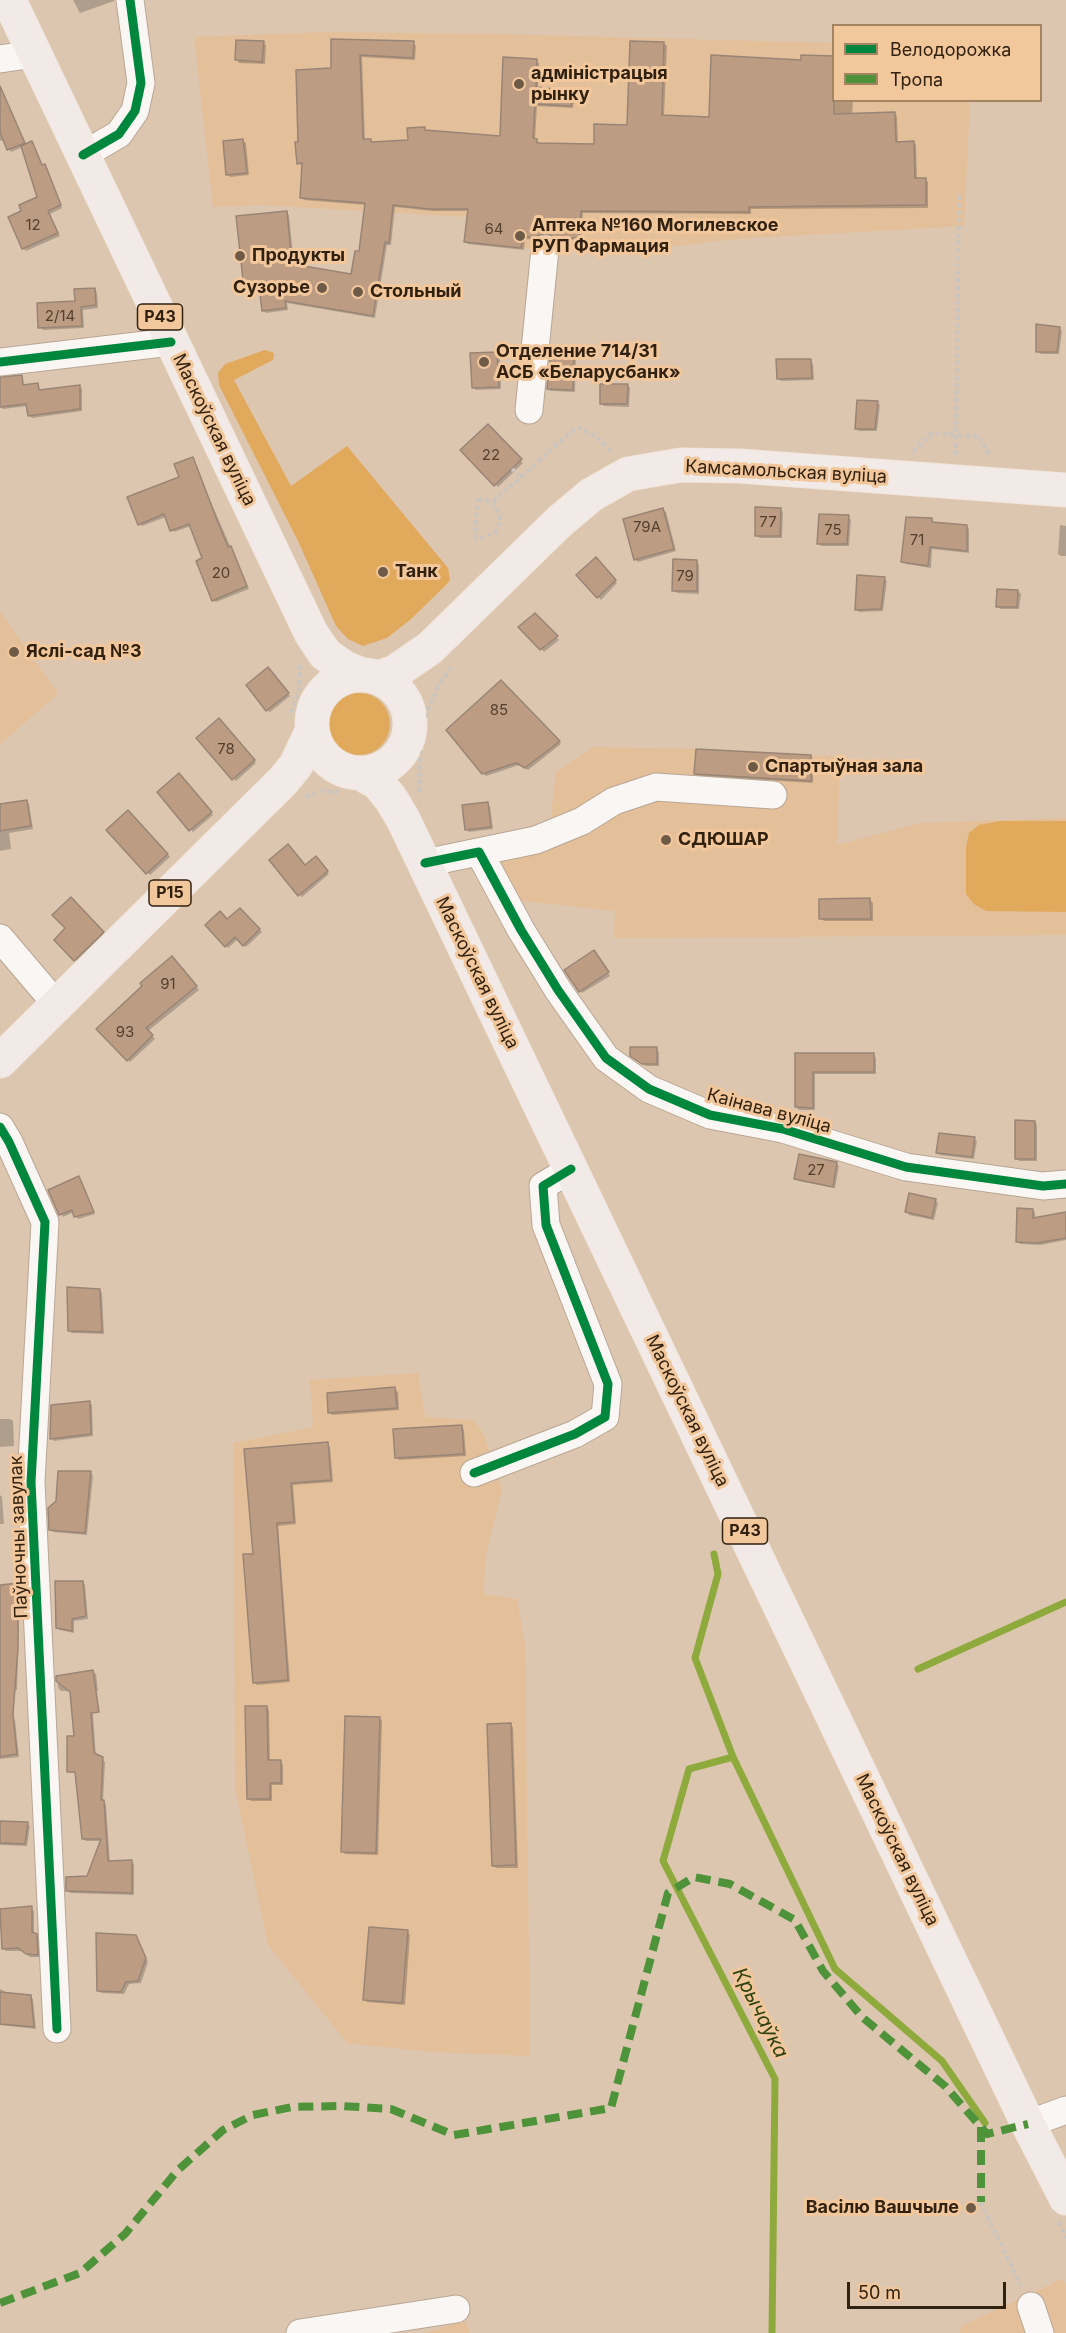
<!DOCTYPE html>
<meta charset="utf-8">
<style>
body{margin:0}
#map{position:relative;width:1066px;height:2333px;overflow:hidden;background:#ddc6af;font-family:Inter,sans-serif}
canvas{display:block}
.legend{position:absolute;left:832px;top:24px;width:210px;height:78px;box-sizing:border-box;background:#f1c79b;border:2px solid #a48563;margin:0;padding:8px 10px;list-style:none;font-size:18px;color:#312110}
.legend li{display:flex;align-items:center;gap:12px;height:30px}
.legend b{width:30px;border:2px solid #a48563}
.scale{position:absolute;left:847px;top:2282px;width:159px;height:27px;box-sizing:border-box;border:3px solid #312110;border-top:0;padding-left:8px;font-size:18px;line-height:21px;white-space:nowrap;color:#312110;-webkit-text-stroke:4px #f1c79b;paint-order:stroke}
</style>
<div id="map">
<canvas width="1066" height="2333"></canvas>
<ul class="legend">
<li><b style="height:8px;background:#00873e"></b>Велодорожка</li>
<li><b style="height:8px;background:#4e9339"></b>Тропа</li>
</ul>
<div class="scale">50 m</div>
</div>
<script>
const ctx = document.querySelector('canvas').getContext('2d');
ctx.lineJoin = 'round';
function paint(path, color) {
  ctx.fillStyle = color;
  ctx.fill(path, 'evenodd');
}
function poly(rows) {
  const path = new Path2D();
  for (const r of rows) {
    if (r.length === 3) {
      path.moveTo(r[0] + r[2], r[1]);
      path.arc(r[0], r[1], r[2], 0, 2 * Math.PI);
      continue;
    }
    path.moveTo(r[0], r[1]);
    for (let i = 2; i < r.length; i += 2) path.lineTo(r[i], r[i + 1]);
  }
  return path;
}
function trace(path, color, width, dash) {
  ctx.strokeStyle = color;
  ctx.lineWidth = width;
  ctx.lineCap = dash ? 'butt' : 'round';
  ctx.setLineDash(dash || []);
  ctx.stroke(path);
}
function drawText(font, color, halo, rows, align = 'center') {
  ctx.font = font + ' Inter,sans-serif';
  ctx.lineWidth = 6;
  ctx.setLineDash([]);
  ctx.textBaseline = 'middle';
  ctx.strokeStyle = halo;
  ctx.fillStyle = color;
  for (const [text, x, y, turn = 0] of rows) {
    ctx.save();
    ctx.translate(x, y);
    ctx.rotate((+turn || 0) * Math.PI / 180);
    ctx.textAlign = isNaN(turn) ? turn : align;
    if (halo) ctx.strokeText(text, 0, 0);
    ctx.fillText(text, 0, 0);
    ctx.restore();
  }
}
paint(poly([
 [331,32,499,34,833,43,834,100,970,101,964,226,737,239,632,251,521,248,526,204,469,198,467,217,259,205,213,207,194,37],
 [0,611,58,694,0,744],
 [593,747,696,749,840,757,837,845,921,823,1066,818,1066,935,614,938,615,911,514,900,493,834,550,825,556,772],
 [418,1373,425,1417,474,1420,484,1435,502,1489,486,1555,483,1594,517,1599,525,1645,530,2056,431,2052,347,2043,268,1945,235,1788,234,1443,313,1427,310,1380],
 [1062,2279,1066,2285,1066,2333,959,2333,963,2325],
 [465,2321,470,2333,424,2333]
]), '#e3bf9a');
paint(poly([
 [265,350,274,353,273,360,234,380,291,486,347,446,448,568,450,580,447,584,411,619,387,638,363,646,348,639,336,626,298,541,219,385,218,373,225,364],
 [359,724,31],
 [1000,821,1066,821,1066,912,986,911,974,904,966,894,966,847,969,833,979,825]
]), '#e1a95c');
paint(poly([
 [73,0,114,0,114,1,80,13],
 [333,40,413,43,416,46,415,60,362,57,365,140,371,140,373,143,409,141,425,129,427,131,501,137,536,61,539,63,538,88,572,92,575,95,573,108,537,106,535,140,539,143,595,146,629,126,664,43,667,46,664,116,710,118,834,100,853,100,852,115,894,113,897,116,898,143,913,142,916,145,917,179,925,179,928,182,928,208,751,209,751,214,583,213,581,240,559,240,550,235,539,240,525,239,524,250,468,244,465,241,469,211,433,211,395,207,391,245,387,245,375,318,287,303,288,310,266,313,263,310,261,290,247,290,267,288,286,212,289,215,294,266,352,276,360,253,366,205,304,200,302,197,303,166,298,163,300,144,332,70],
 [263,43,266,45,265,64,239,63,237,60],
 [5,97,26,145,34,146,43,167,47,169,62,208,50,214,60,236,26,251,23,248,23,212,39,198,23,147,11,152,3,140,0,141,0,99],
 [243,141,246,143,249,175,230,177,228,174],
 [94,290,97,292,98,308,83,310,84,328,43,330,40,327],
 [1060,329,1062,331,1059,354,1041,354,1038,351],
 [573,351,576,354,575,392,551,391,548,389],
 [497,354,500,356,501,389,476,390,473,387],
 [810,361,813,364,814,380,781,381,778,378],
 [21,377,25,386,38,384,41,392,80,386,82,389,82,411,32,418,29,415,28,406,3,409,0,407,0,378],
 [627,385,630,388,629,407,604,406,601,403],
 [877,402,880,405,877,431,859,431,856,428],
 [488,426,523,463,498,487,462,450],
 [192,459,249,589,216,602,213,600,204,559,191,526,174,532,166,517,142,526,139,524,181,478],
 [780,509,783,512,782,538,760,538,757,536],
 [663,510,666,512,676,551,638,562,635,559],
 [848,517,851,520,849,546,821,546,819,543],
 [932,520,934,524,966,526,969,529,969,553,932,549,931,568,906,564,903,561],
 [1060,525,1066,526,1066,556,1061,556,1058,554],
 [596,559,617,583,601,600,578,575],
 [697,562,699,565,699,594,677,593,674,590],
 [884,578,887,581,883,611,859,612,856,609],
 [1018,591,1021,594,1019,609,1000,609,998,606],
 [535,615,559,640,544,652,520,627],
 [271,672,290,696,270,712,267,710],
 [501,682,561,744,528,770,519,765,486,776,483,773],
 [219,720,256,763,236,781,198,738],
 [811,757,813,759,813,783,698,776,695,773],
 [179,775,213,815,193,832,159,792],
 [27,801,29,804,33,829,9,833,11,849,0,851,0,805],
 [487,804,490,806,493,829,469,832,466,829],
 [128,812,170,857,150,875,109,830],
 [318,860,329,874,302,897,299,894,305,866],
 [71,899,106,935,78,962,56,940,68,928],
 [870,900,873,903,873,921,824,921,821,918],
 [240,910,262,932,246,947,238,939,228,948,207,925,227,921],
 [597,955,610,976,582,993,580,991],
 [175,960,199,990,148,1031,155,1039,130,1062,98,1029,144,986],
 [656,1049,659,1052,659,1066,646,1066,635,1058],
 [796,1055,874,1055,876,1058,876,1074,815,1074,815,1110,799,1110,796,1107],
 [1035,1122,1037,1125,1037,1161,1019,1161,1016,1158],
 [974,1139,977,1141,974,1159,940,1155,938,1152],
 [837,1164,839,1166,835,1188,799,1181,796,1178],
 [79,1178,95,1214,78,1219,74,1212,63,1217,50,1191],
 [935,1200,938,1203,934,1220,909,1215,907,1212],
 [1033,1210,1035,1213,1035,1220,1066,1214,1066,1240,1041,1245,1020,1244,1017,1241],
 [99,1290,102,1293,104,1334,72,1333,69,1331],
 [395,1389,398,1392,399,1410,332,1415,330,1412],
 [89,1402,92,1405,93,1436,54,1441,51,1438],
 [0,1419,10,1419,13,1421,14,1446,0,1447],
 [462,1427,464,1430,466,1456,399,1460,396,1457],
 [328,1444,330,1447,333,1482,293,1485,296,1524,278,1526,290,1682,257,1685,254,1682,255,1555,246,1451],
 [91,1473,93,1476,87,1535,53,1532,51,1529],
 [0,1495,2,1497,4,1524,0,1524],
 [83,1583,85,1585,88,1619,74,1621,74,1633,60,1630,57,1627],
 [17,1584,20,1587,17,1690,0,1690,0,1586],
 [93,1672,96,1674,98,1691,61,1691,58,1688,58,1677],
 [267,1707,269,1710,270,1762,280,1761,283,1764,283,1785,272,1785,272,1801,251,1801,249,1798],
 [90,1711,93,1714,96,1756,105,1762,103,1802,106,1805,110,1863,131,1861,134,1864,134,1895,70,1893,68,1890,88,1877,102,1841,86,1841,83,1839,76,1774,68,1771,76,1737],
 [13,1718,15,1720,19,1757,0,1759,0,1719],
 [379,1719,382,1721,378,1855,345,1854,342,1851],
 [510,1725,513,1727,518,1868,496,1868,494,1866],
 [0,1822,27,1824,30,1826,27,1846,0,1845],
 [31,1908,34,1911,34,1935,39,1938,40,1957,30,1957,22,1951,6,1951,4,1948],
 [408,1932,410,1935,405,2005,367,2002,364,1999],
 [136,1936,148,1962,141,1983,129,1984,124,1994,101,1993,98,1990],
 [0,1989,10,1994,30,1996,33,1999,36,2029,0,2025]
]), '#0003');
trace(poly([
 [714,1554,718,1574,695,1658,733,1757,835,1969,942,2061,985,2123],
 [918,1669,1066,1602],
 [733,1757,689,1769,663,1861,775,2079,772,2333]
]), '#8faa3c', 7);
const building = poly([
 [331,39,414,41,413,58,360,55,363,139,371,139,371,142,408,140,407,128,425,127,425,130,500,136,503,57,537,59,536,87,573,91,571,106,535,104,533,138,537,139,537,143,594,144,594,124,627,125,630,41,664,42,662,115,709,117,711,55,801,60,801,55,834,56,834,114,895,112,896,142,914,141,915,178,926,178,926,205,749,207,749,212,581,211,579,238,555,238,546,233,535,237,523,237,521,248,464,242,468,209,429,209,393,205,389,243,385,242,373,316,285,301,286,308,262,311,259,287,244,289,236,216,287,211,292,264,351,274,355,251,359,251,365,203,300,198,302,163,297,164,295,142,298,142,296,70,331,68,331,39],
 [236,40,264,41,262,62,235,60,236,40],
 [0,86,25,143,7,150,0,132,0,86],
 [243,139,247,173,226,175,223,141,243,139],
 [32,141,42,165,45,164,61,205,48,211,58,233,22,249,8,217,21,211,19,205,37,197,21,146,32,141],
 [95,288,96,305,81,307,82,326,38,328,37,303,75,301,74,289,95,288],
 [1036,324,1060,327,1057,352,1036,352,1036,324],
 [551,349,574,350,573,390,547,389,551,349],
 [497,352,499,387,472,388,470,353,497,352],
 [776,359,811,359,812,378,777,379,776,359],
 [22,375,23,385,38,383,39,390,80,385,80,409,28,416,26,404,0,407,0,377,22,375],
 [600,384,628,384,627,404,600,404,600,384],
 [857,400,878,401,875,429,855,429,857,400],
 [488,424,522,459,494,486,460,450,488,424],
 [193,457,217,520,228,547,231,546,247,586,212,601,196,561,202,558,189,524,170,531,164,514,138,525,127,497,179,477,174,464,193,457],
 [755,507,781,508,780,536,755,536,755,507],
 [663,508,674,549,634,560,623,519,663,508],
 [819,514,849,515,847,544,817,544,819,514],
 [906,517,932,518,932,522,967,525,967,551,930,547,928,566,901,562,906,517],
 [596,557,616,580,597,598,576,575,596,557],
 [673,559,697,560,697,591,672,591,673,559],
 [857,575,885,577,881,609,855,610,857,575],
 [997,589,1018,590,1017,607,996,607,997,589],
 [535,613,558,636,540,650,518,627,535,613],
 [268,667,289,693,266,711,246,685,268,667],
 [501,680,560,741,525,768,516,763,482,774,446,730,501,680],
 [219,718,255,760,232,780,196,738,219,718],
 [696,749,811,755,811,781,694,774,696,749],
 [179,773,212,812,189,831,157,792,179,773],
 [27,800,31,826,0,831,0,804,27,800],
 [488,802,491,827,465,830,462,805,488,802],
 [128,810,168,854,146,874,106,830,128,810],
 [288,844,305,865,316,856,328,871,298,896,269,860,288,844],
 [71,897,104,932,74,961,54,940,65,928,52,915,71,897],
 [870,898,871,919,819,919,819,899,870,898],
 [240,908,260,929,243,946,235,937,225,947,205,925,220,911,227,919,240,908],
 [594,950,609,972,579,992,564,970,594,950],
 [172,956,197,986,146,1028,153,1035,127,1061,96,1029,142,986,140,983,172,956],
 [630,1047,657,1047,657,1064,642,1064,630,1056,630,1047],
 [795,1053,874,1053,874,1072,813,1072,813,1108,795,1107,795,1053],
 [1015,1120,1035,1121,1035,1159,1015,1159,1015,1120],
 [939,1133,975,1137,972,1157,936,1153,939,1133],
 [799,1154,837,1162,833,1187,794,1179,799,1154],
 [79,1176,94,1212,74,1217,72,1210,59,1215,48,1190,79,1176],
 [909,1193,936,1199,932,1218,905,1212,909,1193],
 [1017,1208,1033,1209,1033,1218,1066,1212,1066,1238,1037,1243,1016,1242,1017,1208],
 [67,1287,100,1289,102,1332,68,1331,67,1287],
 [395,1387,397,1408,328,1413,327,1393,395,1387],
 [90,1401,91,1434,50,1439,51,1405,90,1401],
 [462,1425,464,1454,395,1458,393,1429,462,1425],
 [328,1442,331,1480,291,1483,294,1522,277,1523,288,1680,253,1683,243,1554,253,1554,244,1449,328,1442],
 [58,1471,91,1471,85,1533,49,1530,48,1508,56,1501,58,1471],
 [55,1581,83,1581,86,1616,72,1619,72,1631,56,1628,55,1581],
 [18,1583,18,1649,13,1714,17,1754,0,1757,0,1585,18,1583],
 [93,1670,99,1712,91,1713,94,1753,103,1757,101,1800,104,1800,108,1861,132,1860,132,1893,66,1891,66,1877,87,1876,101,1839,82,1839,75,1772,67,1772,67,1736,74,1736,70,1692,56,1681,56,1676,93,1670],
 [245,1706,267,1706,268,1760,281,1760,281,1783,270,1783,270,1799,247,1799,245,1706],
 [345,1716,380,1717,376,1853,341,1852,345,1716],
 [511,1723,516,1865,492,1866,487,1724,511,1723],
 [0,1821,28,1822,25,1844,0,1843,0,1821],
 [32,1906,32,1932,37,1934,38,1955,26,1954,18,1948,2,1949,0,1909,32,1906],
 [369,1927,408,1930,402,2003,363,2000,369,1927],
 [96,1933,136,1935,146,1958,138,1981,126,1982,121,1992,97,1991,96,1933],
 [0,1992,31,1995,34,2027,0,2024,0,1992]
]);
paint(building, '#bd9c84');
trace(building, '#998576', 1.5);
const minor = poly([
 [0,59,35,54],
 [83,155,119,134,135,111,141,83,130,0],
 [0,362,171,342],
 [529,410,545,249],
 [479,852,521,930,558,990,606,1058,649,1089,710,1115,783,1129,906,1167,1043,1186,1066,1184],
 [425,863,536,840,582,821,614,801,656,787,773,795],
 [0,938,57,1005],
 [0,1127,9,1142,45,1222,31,1482,57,2029],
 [474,1473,575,1434,605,1417,608,1384,546,1225,543,1186,571,1169],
 [1028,2124,1066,2110],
 [1031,2306,1040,2333],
 [300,2333,456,2309]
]);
const major = poly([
 [9,0,311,633,325,654,345,668,362,675],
 [361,724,49],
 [378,678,395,672,430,648,559,522,591,495,628,474,681,465,740,466,1066,490],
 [360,773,378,783,391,799,403,819,1028,2124,1066,2198],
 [0,1061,283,781,296,765,312,731]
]);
trace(minor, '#b8a694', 29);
trace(major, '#f0e5db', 35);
trace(poly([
 [913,452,932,433,979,437,991,458],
 [956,455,959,192],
 [512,469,522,477],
 [478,499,493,502,500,516,498,529,494,533,479,539,475,536,478,499],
 [493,502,572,431,579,427,596,437,613,452],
 [291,713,299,689,300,664],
 [419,792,420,756,424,719,438,686,452,666],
 [305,797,322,791,342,792],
 [981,2202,1021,2286],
 [1059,2222,1066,2238]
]), '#ccc5bd', 4, [4.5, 3]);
trace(minor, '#faf6f3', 27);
trace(major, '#f2eae7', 33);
trace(poly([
 [981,2127,981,2202],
 [0,2303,80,2273,125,2234,177,2171,223,2130,253,2115,292,2107,342,2106,391,2109,454,2135,611,2108,668,1893,694,1877,730,1884,795,1920,823,1971,862,2017,945,2086,987,2134,1028,2124]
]), '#4e9339', 8, [15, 8]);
trace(poly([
 [83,155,119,134,135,111,141,83,130,0],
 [0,362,171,342],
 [425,863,479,852,521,930,558,990,606,1058,649,1089,710,1115,783,1129,906,1167,1043,1186,1066,1184],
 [0,1127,9,1142,45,1222,31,1482,57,2029],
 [474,1473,575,1434,605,1417,608,1384,546,1225,543,1186,571,1169]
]), '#00873e', 9);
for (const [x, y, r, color] of [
 [519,84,6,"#6d5b48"],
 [520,236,6,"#6d5b48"],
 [240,256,6,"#6d5b48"],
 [322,288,6,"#6d5b48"],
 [358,292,6,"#6d5b48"],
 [484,362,6,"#6d5b48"],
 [383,572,6,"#6d5b48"],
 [14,652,6,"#6d5b48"],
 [753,767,6,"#6d5b48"],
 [666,840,6,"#6d5b48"],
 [971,2208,6,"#6d5b48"]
]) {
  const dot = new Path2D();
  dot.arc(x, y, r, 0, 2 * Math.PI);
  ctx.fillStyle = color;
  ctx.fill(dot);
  trace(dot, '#f1c79b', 2);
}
drawText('15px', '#54402d', null, [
 ["12",33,225],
 ["64",494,229],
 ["2/14",60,316],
 ["22",491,455],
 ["77",768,522],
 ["79А",647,527],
 ["75",833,530],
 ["71",917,540],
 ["20",221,573],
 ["79",685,576],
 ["85",499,710],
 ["78",226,749],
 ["91",168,984],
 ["93",125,1032],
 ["27",816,1170]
]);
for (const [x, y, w] of [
 [160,317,45],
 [170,893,42],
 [745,1531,45]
]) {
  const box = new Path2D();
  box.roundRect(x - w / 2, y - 13, w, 26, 4.5);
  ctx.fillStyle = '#f1c79b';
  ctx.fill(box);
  trace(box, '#312110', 1.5);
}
drawText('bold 16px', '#312110', null, [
 ["Р43",160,317],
 ["Р15",170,893],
 ["Р43",745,1531]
]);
drawText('bold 18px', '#312110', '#f1c79b', [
 ["адміністрацыя",531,74],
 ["рынку",531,95],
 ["Аптека №160 Могилевское",532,226],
 ["РУП Фармация",532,247],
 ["Продукты",252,256],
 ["Сузорье",310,288,"right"],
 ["Стольный",370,292],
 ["Отделение 714/31",496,352],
 ["АСБ «Беларусбанк»",496,373],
 ["Танк",395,572],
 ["Яслі-сад №3",26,652],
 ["Спартыўная зала",765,767],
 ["СДЮШАР",678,840],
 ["Васілю Вашчыле",959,2208,"right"]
], 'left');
drawText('18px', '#312110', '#f1c79b', [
 ["Маскоўская вуліца",214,430,64],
 ["Камсамольская вуліца",786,472,3],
 ["Маскоўская вуліца",477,973,64],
 ["Каінава вуліца",769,1111,15],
 ["Маскоўская вуліца",687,1411,64],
 ["Паўночны завулак",19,1537,-92],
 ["Маскоўская вуліца",897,1850,64]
]);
drawText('italic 20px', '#304412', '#f1c79b', [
 ["Крычаўка",760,2013,63]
]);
</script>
